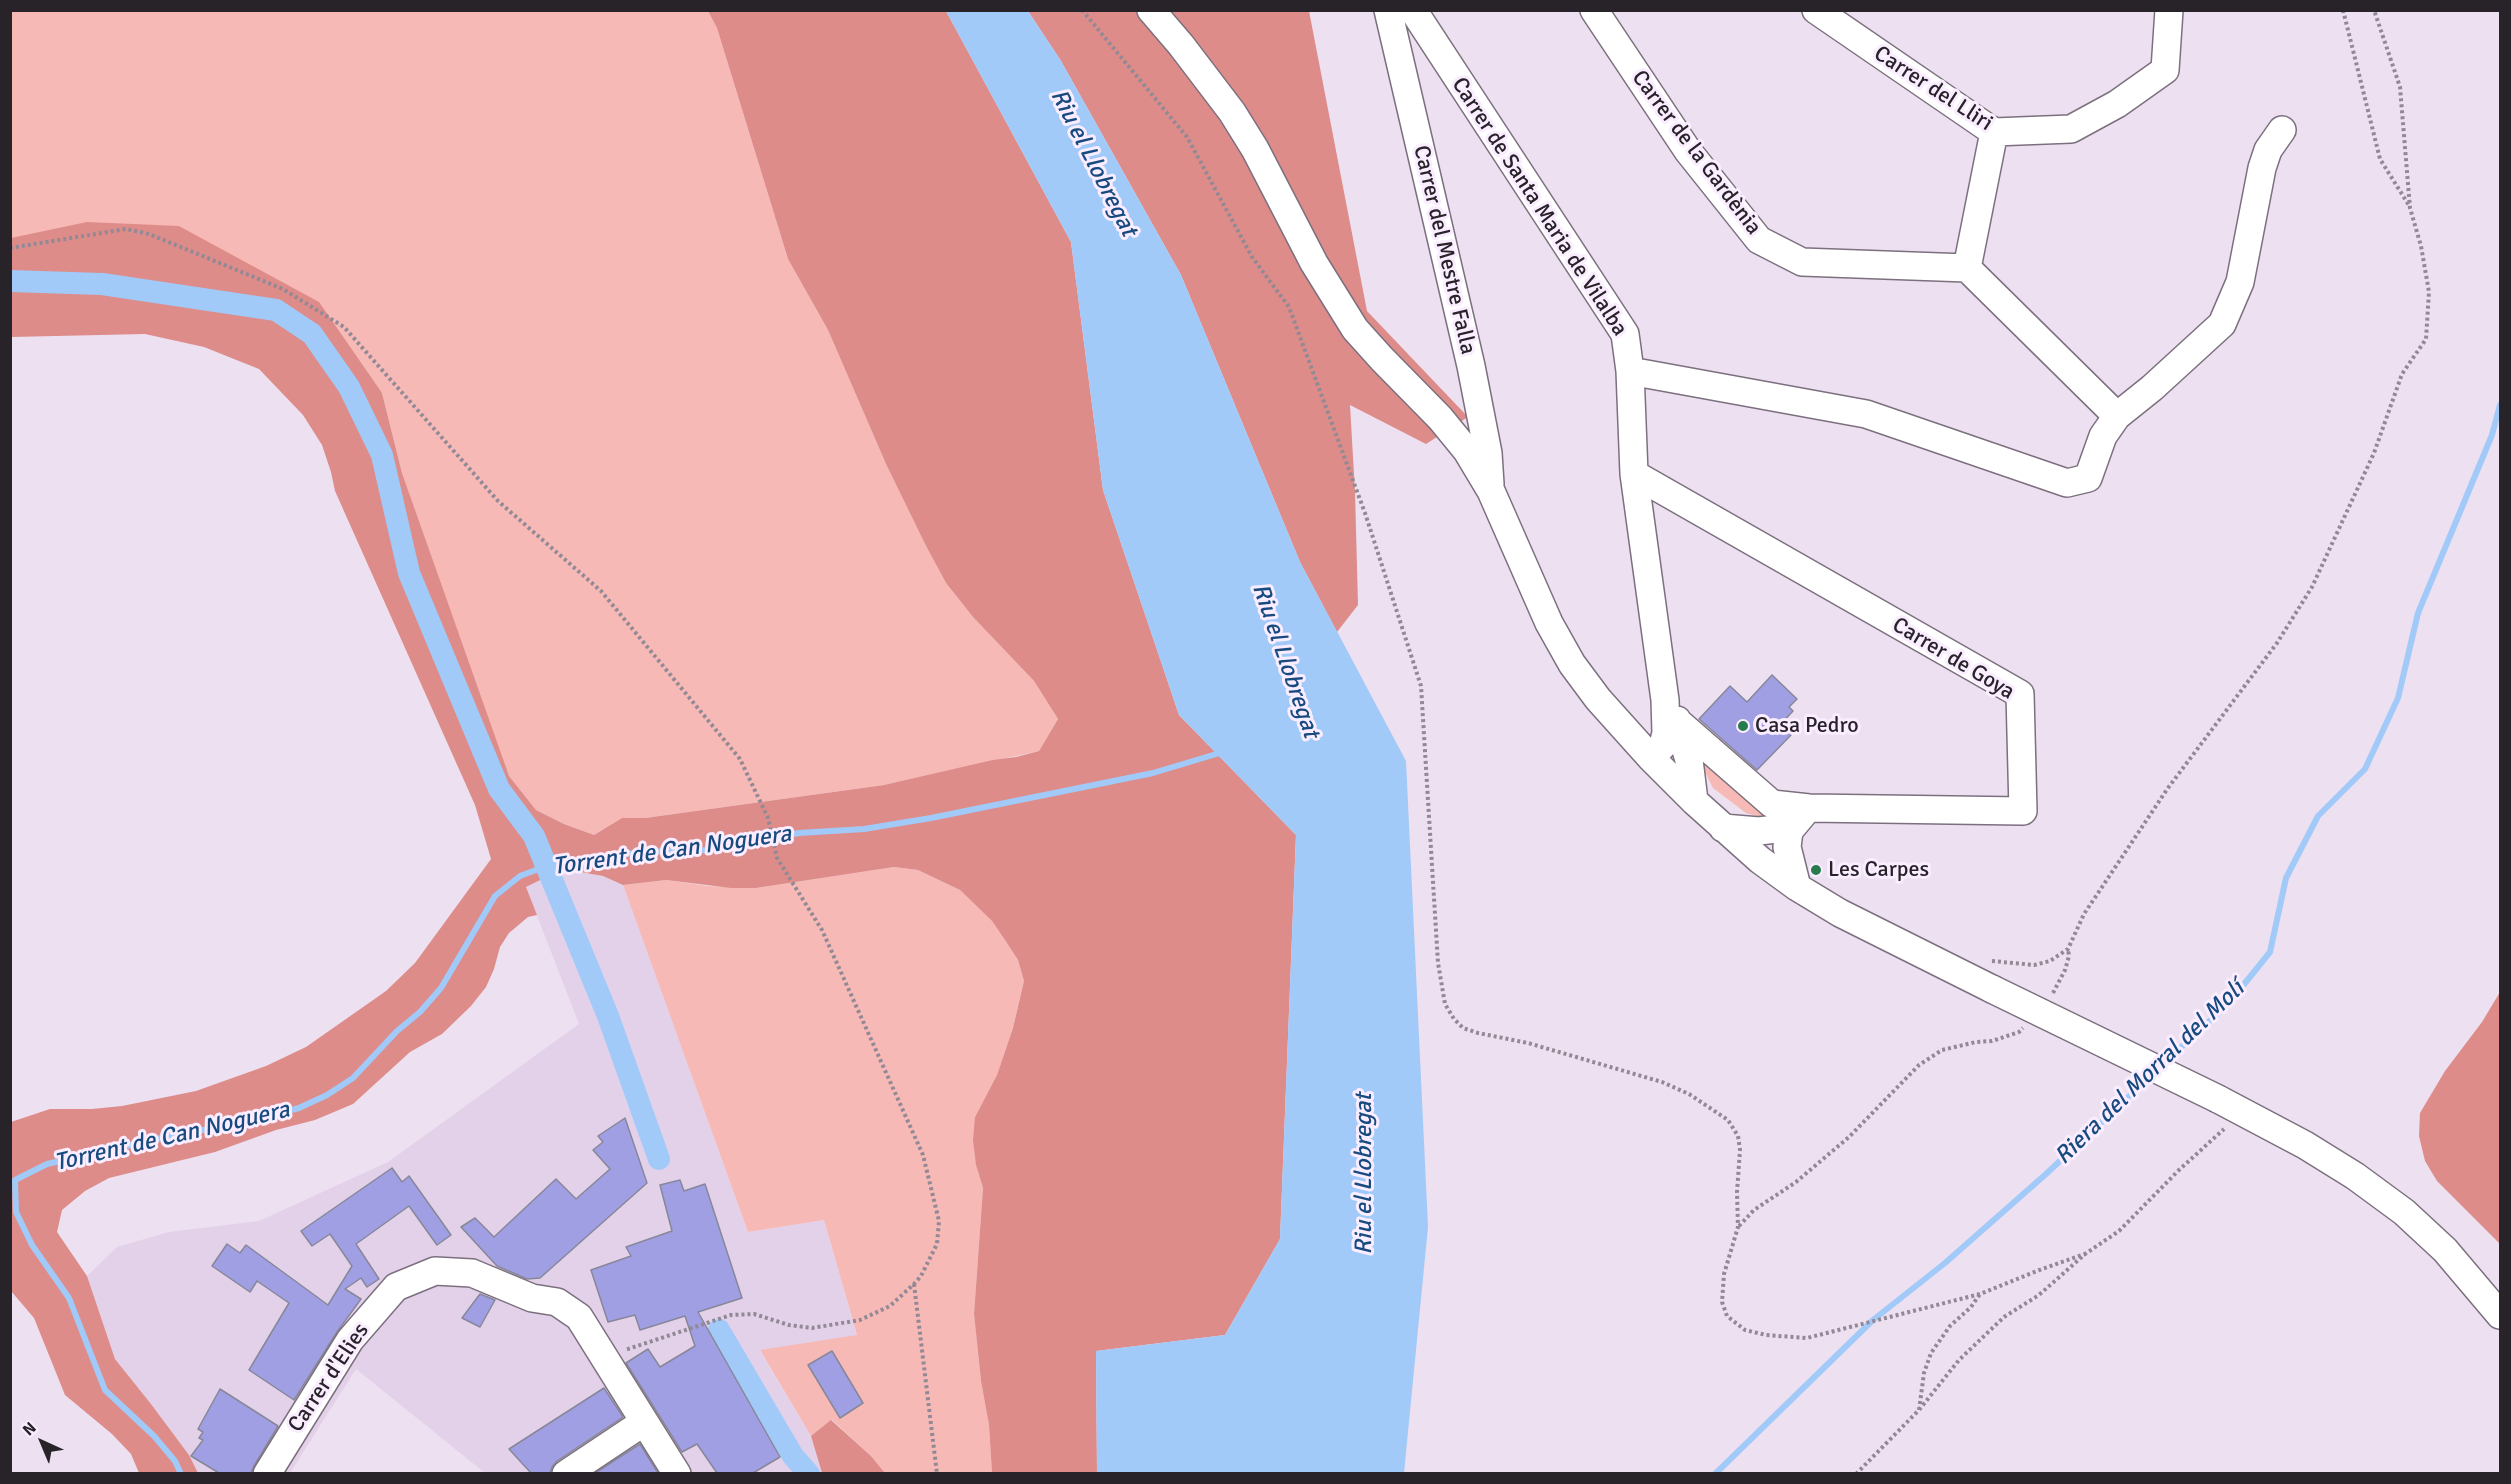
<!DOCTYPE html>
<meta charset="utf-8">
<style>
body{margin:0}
#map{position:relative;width:2511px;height:1484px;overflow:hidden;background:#ede0f1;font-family:Signika,sans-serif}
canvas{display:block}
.frame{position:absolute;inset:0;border:12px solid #272329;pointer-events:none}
.north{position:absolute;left:12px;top:1412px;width:60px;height:60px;-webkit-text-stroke:4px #faedff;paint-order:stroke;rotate:316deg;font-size:16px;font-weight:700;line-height:24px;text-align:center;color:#272329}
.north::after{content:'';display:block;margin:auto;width:21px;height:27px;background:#272329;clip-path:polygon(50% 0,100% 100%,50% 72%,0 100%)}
</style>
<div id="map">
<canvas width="2511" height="1484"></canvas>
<div class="frame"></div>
<div class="north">N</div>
</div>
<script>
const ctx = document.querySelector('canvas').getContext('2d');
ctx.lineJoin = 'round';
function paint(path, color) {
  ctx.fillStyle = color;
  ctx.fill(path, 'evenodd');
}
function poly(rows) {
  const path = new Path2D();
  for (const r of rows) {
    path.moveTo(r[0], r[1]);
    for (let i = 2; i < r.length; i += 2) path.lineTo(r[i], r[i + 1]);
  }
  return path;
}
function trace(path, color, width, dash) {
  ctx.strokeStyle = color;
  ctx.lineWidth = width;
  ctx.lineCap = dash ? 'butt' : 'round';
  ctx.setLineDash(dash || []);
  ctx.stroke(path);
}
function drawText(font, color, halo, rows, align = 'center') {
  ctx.font = font + ' Signika,sans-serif';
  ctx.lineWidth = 6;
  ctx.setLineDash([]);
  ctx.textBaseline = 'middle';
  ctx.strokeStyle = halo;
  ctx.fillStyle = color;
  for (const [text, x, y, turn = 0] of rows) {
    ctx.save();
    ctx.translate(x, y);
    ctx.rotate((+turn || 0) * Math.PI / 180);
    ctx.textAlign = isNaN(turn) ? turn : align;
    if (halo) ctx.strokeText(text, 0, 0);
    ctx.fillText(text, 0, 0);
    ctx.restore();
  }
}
paint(poly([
 [563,869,603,876,623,885,748,1232,824,1220,857,1336,760,1351,811,1436,822,1473,485,1473,356,1369,290,1473,198,1473,189,1455,151,1404,115,1359,87,1276,117,1247,169,1232,259,1221,388,1162,579,1024,526,887]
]), '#e3d1e9');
paint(poly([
 [11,11,708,11,717,28,788,259,828,330,886,464,925,544,946,583,973,617,1034,681,1058,719,1039,751,884,785,645,818,622,818,594,835,564,824,536,810,509,776,498,750,402,473,382,393,248,265,179,226,11,238],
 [1697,756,1761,805,1768,819,1746,813,1713,788],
 [894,867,918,870,960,890,992,921,1005,940,1018,960,1024,981,1013,1028,997,1075,975,1117,976,1165,983,1188,974,1314,981,1381,989,1425,992,1473,885,1473,871,1456,832,1420,811,1436,760,1350,857,1335,824,1220,748,1232,623,885,666,880,708,886,756,888]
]), '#f6b9b6');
paint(poly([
 [708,11,946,11,1071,242,1103,490,1179,715,1296,835,1280,1239,1225,1335,1096,1351,1097,1473,992,1473,989,1425,981,1381,974,1314,983,1188,976,1165,973,1140,975,1117,997,1075,1013,1028,1024,981,1018,960,1005,940,992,921,960,890,918,870,894,867,756,888,731,888,666,880,623,885,603,876,563,869,526,887,537,915,528,917,509,933,500,947,494,969,486,987,471,1006,442,1034,410,1052,353,1104,315,1120,276,1130,215,1152,109,1178,85,1191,62,1210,57,1232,87,1276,115,1359,151,1404,189,1455,198,1473,139,1473,131,1454,112,1434,65,1395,34,1318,11,1291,11,1122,50,1109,92,1109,122,1106,196,1091,266,1066,306,1047,386,991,415,963,491,859,475,805,335,491,331,472,322,445,303,415,259,369,204,347,145,334,11,337,11,238,87,222,179,226,319,302,382,393,402,473,509,776,536,810,564,824,594,835,622,818,645,818,884,785,993,760,1016,757,1039,751,1058,719,1034,681,973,617,946,583,925,544,886,464,828,330,788,259,717,28],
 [1028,11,1309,11,1367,311,1468,417,1426,444,1350,405,1355,492,1358,605,1337,632,1300,562,1181,275,1061,61],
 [2500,992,2500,1244,2437,1181,2425,1161,2419,1136,2420,1113,2445,1071,2482,1022],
 [831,1420,871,1456,885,1473,822,1473,811,1436]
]), '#dd8c89');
paint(poly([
 [946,11,1028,11,1061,61,1181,275,1300,562,1406,761,1428,1227,1404,1473,1097,1473,1096,1351,1225,1335,1280,1239,1296,835,1179,715,1103,490,1071,242]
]), '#a1caf9');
trace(poly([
 [2164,1063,2229,1003,2270,952,2286,878,2318,816,2365,769,2398,698,2418,613,2492,435,2500,405],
 [181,1474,175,1461,154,1436,105,1390,69,1298,32,1245,16,1212,15,1180,47,1164,192,1131,225,1128,299,1108,327,1095,353,1078,397,1031,420,1012,441,988,495,896,520,876,549,865,642,852,708,850,799,833,864,829,931,818,1153,773,1223,752],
 [1715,1474,1873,1320,1945,1263,2046,1174,2152,1075]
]), '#a1caf9', 6);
trace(poly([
 [10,281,102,284,276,310,312,334,349,387,382,455,409,573,499,789,534,836,608,1016,659,1159],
 [719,1330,793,1456,809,1474]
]), '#a1caf9', 22);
const building = poly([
 [1772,675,1797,699,1789,707,1793,711,1781,724,1791,735,1757,770,1699,719,1730,686,1747,702,1772,675],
 [625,1118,647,1183,540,1278,527,1279,497,1266,461,1227,475,1218,494,1237,556,1179,576,1199,610,1169,593,1150,603,1142,598,1136,625,1118],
 [392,1168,402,1182,409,1176,451,1235,437,1245,409,1206,356,1244,379,1279,367,1287,361,1278,345,1289,361,1299,337,1332,294,1400,249,1370,289,1303,257,1281,250,1292,212,1266,227,1244,240,1253,246,1245,328,1305,352,1266,330,1234,312,1246,301,1231,392,1168],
 [680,1180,684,1191,705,1184,742,1298,698,1312,780,1457,753,1473,717,1473,697,1444,682,1452,626,1363,648,1349,660,1367,695,1346,685,1316,640,1330,635,1315,608,1322,591,1270,631,1256,626,1247,672,1231,660,1185,680,1180],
 [480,1294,495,1300,480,1327,462,1318,480,1294],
 [832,1351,863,1403,840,1418,808,1365,832,1351],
 [604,1388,623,1417,557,1461,552,1467,550,1473,531,1473,509,1449,604,1388],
 [220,1389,278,1426,254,1466,251,1473,219,1473,191,1456,203,1440,199,1438,203,1432,198,1429,220,1389],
 [640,1444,658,1473,595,1473,640,1444]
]);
paint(building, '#a19fe4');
trace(building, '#878799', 1.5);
const minor = poly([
 [1151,10,1181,45,1232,112,1255,149,1314,263,1355,329,1382,359,1440,418,1467,451,1491,491,1549,623,1572,664,1598,699,1651,758,1694,801,1760,860,1797,887,1840,913,1992,989],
 [1388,10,1471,366,1488,453,1490,484],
 [1413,10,1625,334,1630,371,1634,474,1665,700,1666,733,1663,745,1651,758],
 [1594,10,1688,151,1759,240,1802,262,1967,268],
 [1816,10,1994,132,2071,129,2117,104,2165,70,2169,10],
 [1994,132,1967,268,2117,416],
 [1630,371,1866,414,2067,483,2088,478,2103,436,2117,416,2152,388,2222,324,2240,282,2262,168,2268,150,2282,130],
 [1634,474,2020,694,2023,811,1809,808,1772,804,1678,722],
 [1677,720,1689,760,1694,801],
 [1723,828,1759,831,1776,829,1809,808],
 [1797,887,1787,847,1789,831,1804,813],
 [2218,1099,2305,1145,2355,1176,2404,1212,2445,1250,2500,1315],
 [267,1474,350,1340,396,1287,435,1271,472,1273,532,1298,557,1302,579,1317,677,1474],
 [566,1474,644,1422]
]);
trace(minor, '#7c707f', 30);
trace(poly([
 [1082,10,1187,137,1252,257,1289,307,1365,513,1421,686,1438,963,1445,1004,1454,1019,1463,1028,1478,1033,1528,1043,1662,1082,1689,1094,1728,1120,1738,1136,1740,1150,1737,1192,1738,1227,1724,1274,1722,1302,1727,1316,1745,1330,1766,1335,1807,1338,1980,1294,2042,1269,2085,1254],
 [2343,10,2380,159,2410,207],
 [10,248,126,229,149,234,283,289,344,327,498,501,601,591,740,759,768,818,777,858,822,930,923,1155,939,1221,937,1244,921,1276,914,1284,890,1306,860,1320,812,1328,789,1325,754,1314,731,1315,625,1350],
 [1992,961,2034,965,2050,961,2068,949,2084,914,2168,788,2277,643,2312,587,2374,453,2402,374,2426,339,2429,292,2421,246,2410,208,2400,87,2374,10],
 [2053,993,2065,970,2069,956,2068,949],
 [1739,1226,1754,1210,1796,1182,1849,1137,1919,1065,1942,1050,1976,1042,1992,1041,2019,1032,2023,1028],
 [914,1284,937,1474],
 [1919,1410,1924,1373,1931,1353,1950,1326,1971,1307,1980,1294],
 [1856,1474,1919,1410,1959,1360,2004,1317,2039,1295,2085,1254,2119,1231,2179,1170,2224,1129]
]), '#928995', 4, [3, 3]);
trace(minor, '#fff', 27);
const minorBridge = poly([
 [1992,989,2218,1099]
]);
trace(minorBridge, '#7c707f', 30, []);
trace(minorBridge, '#fff', 27);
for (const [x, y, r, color] of [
 [1743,726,6,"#277b4d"],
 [1816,870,6,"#277b4d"]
]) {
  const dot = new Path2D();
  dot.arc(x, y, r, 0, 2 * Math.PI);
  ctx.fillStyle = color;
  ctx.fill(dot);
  trace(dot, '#faedff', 2);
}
drawText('22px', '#272329', '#faedff', [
 ["Carrer del Lliri",1933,89,33],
 ["Carrer de la Gardènia",1696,153,53],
 ["Carrer de Santa Maria de Vilalba",1539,207,57],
 ["Carrer del Mestre Falla",1444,250,77],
 ["Carrer de Goya",1953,659,31],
 ["Carrer d'Elies",329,1378,-56]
]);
drawText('22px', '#272329', '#faedff', [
 ["Casa Pedro",1755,726],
 ["Les Carpes",1828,870]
], 'left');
drawText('italic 24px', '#174a7f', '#faedff', [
 ["Riu el Llobregat",1093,163,63],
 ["Riu el Llobregat",1285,661,71],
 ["Torrent de Can Noguera",672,851,-8],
 ["Riera del Morral del Molí",2150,1073,-44],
 ["Torrent de Can Noguera",172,1137,-13],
 ["Riu el Llobregat",1365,1174,-90]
]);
</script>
